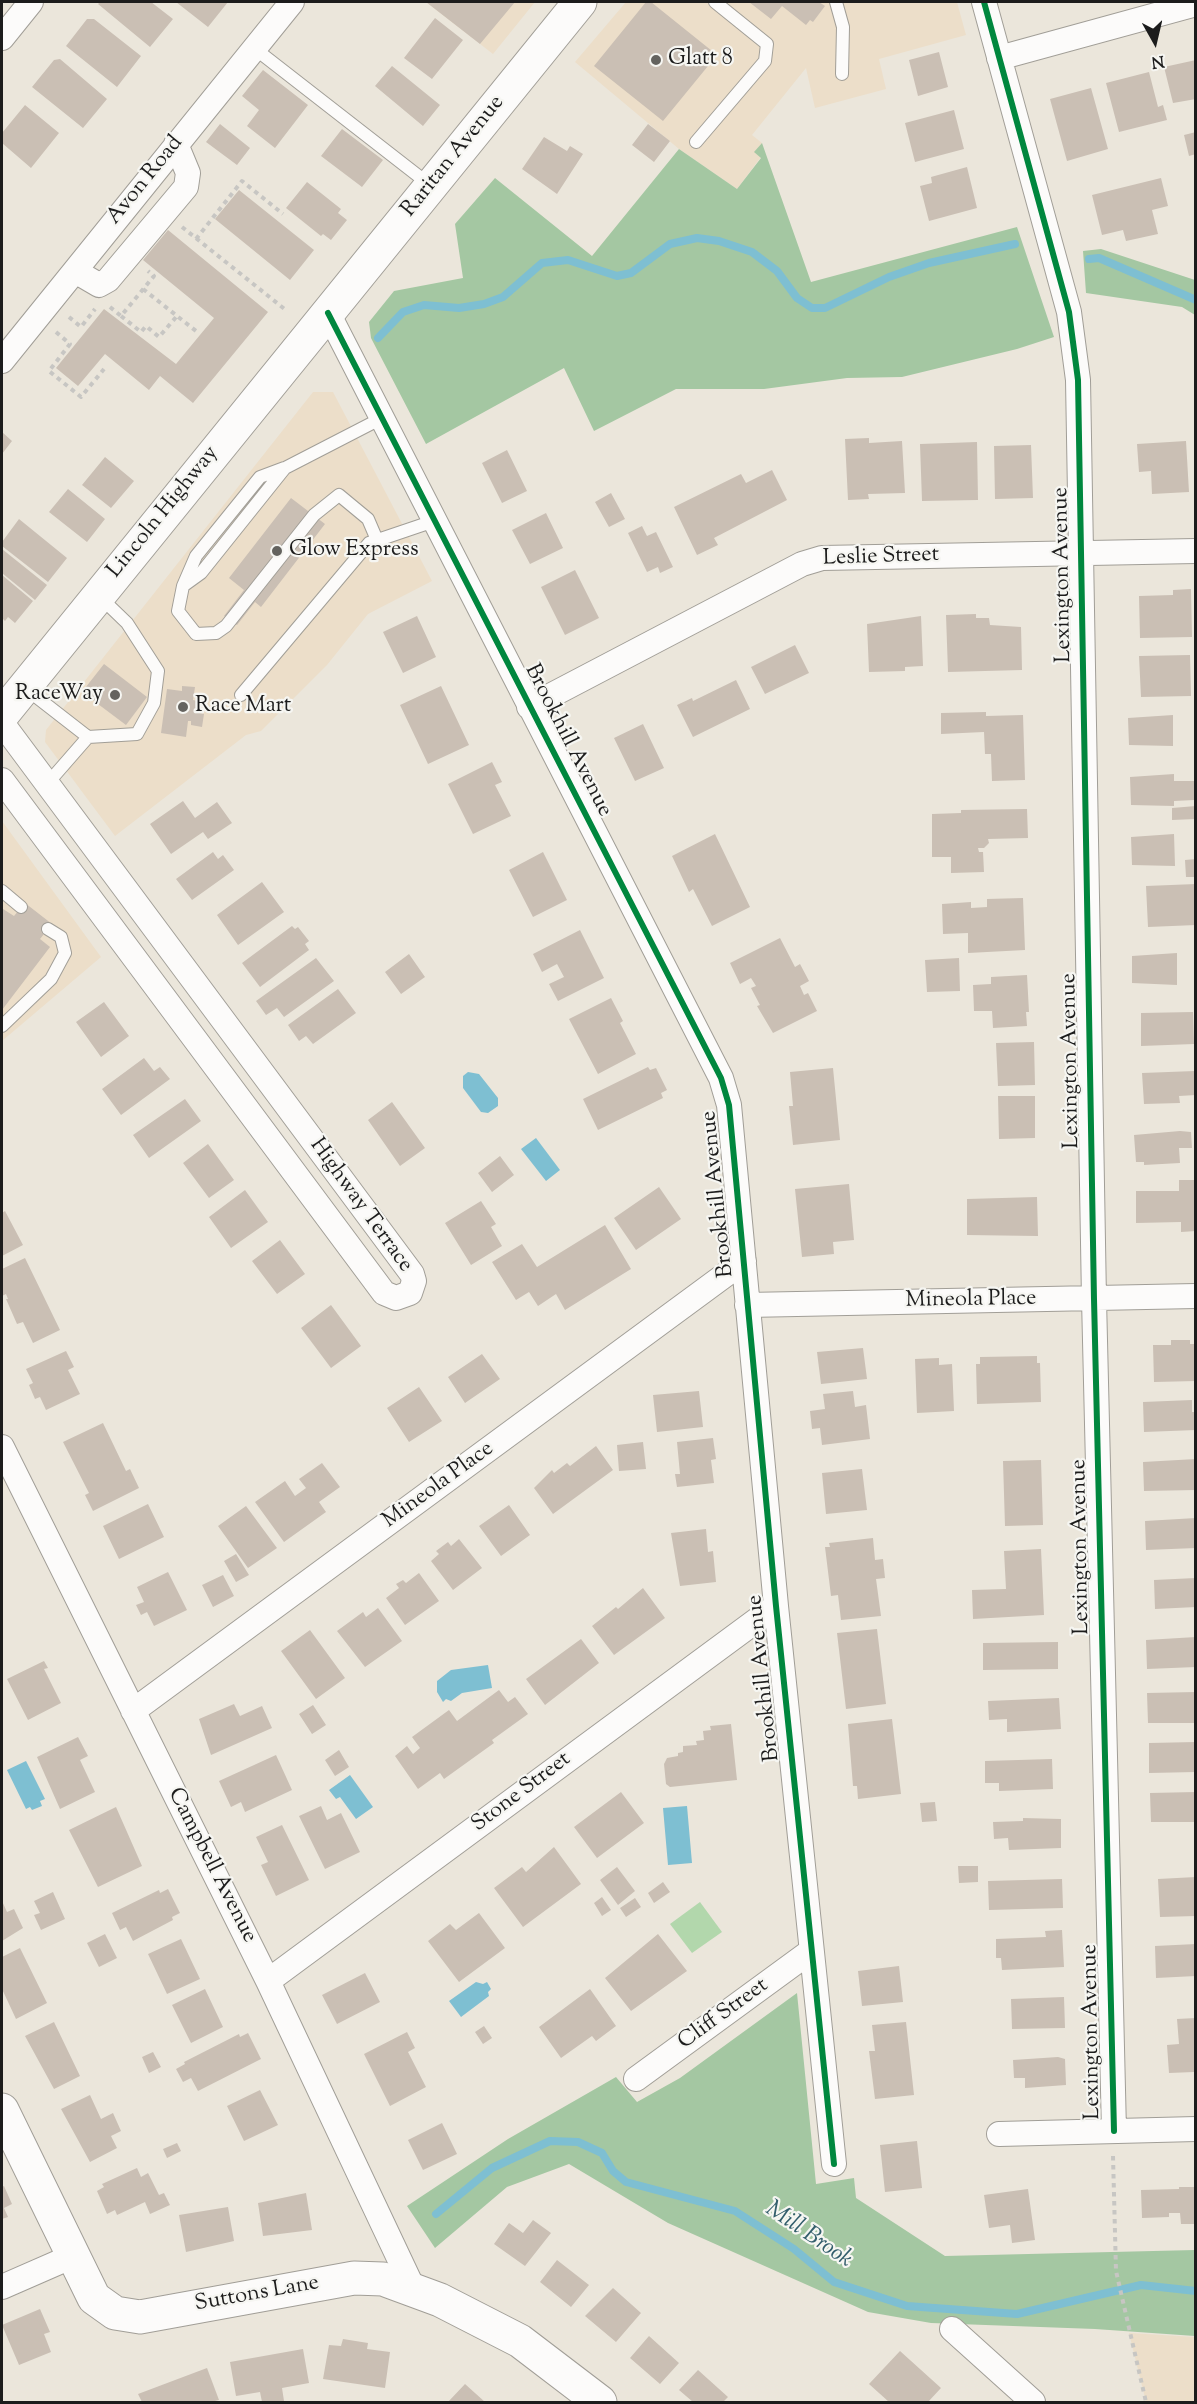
<!DOCTYPE html>
<style>
body{margin:0}
#map{position:relative;width:1197px;height:2404px;overflow:hidden;background:#ebe6db;font-family:"Sorts Mill Goudy",serif}
canvas{display:block}
.frame{position:absolute;inset:0;border:3px solid #1c1c1c;pointer-events:none}
.north{position:absolute;left:1125px;top:12px;width:60px;height:60px;-webkit-text-stroke:4px #f6f6f2;paint-order:stroke;rotate:172deg;font-size:16px;font-weight:700;line-height:24px;text-align:center;color:#1c1c1c}
.north::after{content:'';display:block;margin:auto;width:21px;height:27px;background:#1c1c1c;clip-path:polygon(50% 0,100% 100%,50% 72%,0 100%)}
</style>
<div id="map">
<canvas width="1197" height="2404"></canvas>
<div class="frame"></div>
<div class="north">N</div>
</div>
<script>
const ctx = document.querySelector('canvas').getContext('2d');
ctx.lineJoin = 'round';
function paint(path, color) {
  ctx.fillStyle = color;
  ctx.fill(path, 'evenodd');
}
function poly(rows) {
  const path = new Path2D();
  for (const r of rows) {
    path.moveTo(r[0], r[1]);
    for (let i = 2; i < r.length; i += 2) path.lineTo(r[i], r[i + 1]);
  }
  return path;
}
function trace(path, color, width, dash) {
  ctx.strokeStyle = color;
  ctx.lineWidth = width;
  ctx.lineCap = dash ? 'butt' : 'round';
  ctx.setLineDash(dash || []);
  ctx.stroke(path);
}
function drawText(font, color, halo, rows, align = 'center') {
  ctx.font = font + ' "Sorts Mill Goudy",serif';
  ctx.lineWidth = 4.5;
  ctx.setLineDash([]);
  ctx.textBaseline = 'middle';
  ctx.strokeStyle = halo;
  ctx.fillStyle = color;
  for (const [text, x, y, turn = 0] of rows) {
    ctx.save();
    ctx.translate(x, y);
    ctx.rotate((+turn || 0) * Math.PI / 180);
    ctx.textAlign = isNaN(turn) ? turn : align;
    if (halo) ctx.strokeText(text, 0, 0);
    ctx.fillText(text, 0, 0);
    ctx.restore();
  }
}
paint(poly([
 [426,2,535,2,493,54],
 [626,2,957,2,966,35,879,59,886,89,815,108,806,68,752,135,762,143,755,152,761,157,737,189,679,149,575,62],
 [313,392,333,392,432,581,368,614,327,665,261,731,246,735,115,836,45,742,46,730],
 [2,821,101,957,2,1041],
 [1129,2333,1195,2337,1195,2402,1146,2402]
]), '#ecdec9');
paint(poly([
 [700,1902,722,1932,692,1953,670,1924]
]), '#b2d7ac');
paint(poly([
 [762,143,811,282,1017,227,1054,337,1017,349,902,377,847,378,764,389,676,389,594,431,564,368,426,444,371,338,369,322,394,291,463,278,455,224,495,178,592,256,679,149,737,189,761,158,754,152],
 [1101,249,1195,280,1195,315,1182,307,1086,293,1083,251],
 [797,1993,816,2184,854,2178,856,2198,945,2256,1195,2250,1195,2336,1095,2329,931,2323,868,2312,668,2223,569,2164,507,2187,435,2248,407,2206,508,2139,616,2077,637,2102,680,2078]
]), '#a4c7a2');
paint(poly([
 [468,1072,479,1074,498,1098,498,1106,488,1113,481,1112,463,1088,463,1076],
 [536,1138,560,1170,546,1181,521,1149],
 [488,1665,492,1688,462,1693,451,1701,446,1699,443,1702,437,1692,437,1681,451,1670],
 [26,1761,45,1799,40,1801,42,1806,32,1810,30,1807,26,1809,7,1770],
 [350,1775,373,1807,356,1819,340,1797,336,1799,329,1790],
 [687,1806,692,1863,668,1865,663,1808],
 [476,1982,483,1984,487,1982,491,1989,488,1992,489,1996,461,2017,449,2001]
]), '#7ebfd2');
trace(poly([
 [1089,259,1099,258,1196,300],
 [378,338,403,312,424,305,459,308,484,304,503,297,542,263,568,260,617,276,631,273,670,244,697,238,719,241,752,252,777,271,797,298,812,308,825,308,889,277,929,263,1015,244],
 [436,2214,492,2168,550,2141,578,2142,602,2153,613,2171,626,2182,735,2211,794,2249,834,2282,907,2306,1017,2314,1141,2285,1196,2291]
]), '#7ebfd2', 8);
paint(poly([
 [100,2,151,2,173,19,150,47,98,4],
 [176,2,228,2,208,27],
 [426,2,515,2,480,44],
 [646,2,651,2,717,55,663,121,594,66],
 [749,2,819,2,825,6,813,22,810,20,806,25,782,6,771,19],
 [435,18,463,40,432,79,404,58],
 [87,19,94,19,141,56,117,87,66,46],
 [939,52,948,87,918,96,909,60],
 [60,59,107,99,83,128,32,87,54,60],
 [1196,60,1196,99,1173,103,1164,67],
 [392,66,440,105,423,126,375,86],
 [263,70,308,105,275,148,247,126,259,110,242,96],
 [1149,72,1158,107,1163,105,1167,120,1119,132,1106,83],
 [1091,88,1108,149,1067,161,1050,99],
 [25,105,59,133,31,168,2,143,2,133],
 [954,110,964,149,915,162,905,123],
 [220,124,250,148,237,165,206,142],
 [648,124,670,141,654,162,632,145],
 [342,129,383,160,362,187,321,156],
 [1196,132,1196,154,1189,156,1184,135],
 [544,137,567,151,570,146,583,154,557,194,522,169],
 [967,167,977,208,929,221,920,186,932,183,931,177],
 [1161,178,1168,206,1152,210,1158,234,1126,241,1123,230,1102,235,1092,195],
 [307,182,341,209,338,213,347,220,331,240,323,234,321,236,286,208],
 [239,190,314,250,290,280,215,219],
 [168,230,268,312,193,403,160,376,149,390,105,354,78,386,56,368,104,309,176,364,214,318,143,260],
 [2,432,12,441,2,454],
 [869,438,869,443,902,441,905,493,868,494,869,499,848,500,845,439],
 [1186,441,1189,492,1152,494,1151,471,1139,472,1137,444],
 [977,442,978,500,922,501,920,444],
 [1031,445,1033,498,995,499,994,446],
 [507,450,527,491,502,503,482,463],
 [105,457,134,481,111,508,82,485],
 [772,470,787,500,714,538,718,545,697,555,674,507,741,474,746,483],
 [68,489,105,519,87,542,49,512],
 [611,493,625,519,609,527,595,502],
 [291,498,325,524,261,607,255,602,237,625,224,616,244,590,229,578],
 [546,513,563,548,530,564,512,530],
 [19,519,67,558,48,582,2,546,2,542],
 [642,526,647,536,656,532,673,567,660,573,658,567,647,572,628,533],
 [2,549,47,585,35,600,2,573],
 [575,570,599,618,565,635,541,587],
 [2,575,33,601,15,623,8,617,5,621,2,618],
 [1191,589,1192,637,1140,638,1139,596,1173,595,1173,590],
 [976,614,976,618,989,618,990,625,1021,627,1022,670,948,672,946,615],
 [417,616,436,657,403,673,383,632],
 [921,616,923,666,905,667,905,671,869,672,867,624],
 [795,645,809,673,765,694,751,667],
 [1190,655,1191,696,1141,697,1139,656],
 [104,664,147,697,126,725,82,692],
 [736,680,750,709,693,737,677,705,692,698,693,701],
 [182,686,195,687,193,700,202,702,200,713,204,714,202,727,191,725,191,721,188,721,186,737,161,733,167,689,182,691],
 [441,686,469,745,428,764,400,705],
 [986,712,986,716,1023,715,1025,780,992,781,991,754,985,754,984,732,941,734,941,713],
 [1173,715,1173,746,1129,745,1128,718],
 [643,724,664,768,635,781,614,738],
 [492,762,502,782,495,785,511,816,473,834,448,784],
 [1174,774,1174,781,1194,781,1194,800,1174,801,1174,806,1131,805,1130,777],
 [183,801,195,818,217,802,232,823,208,839,203,832,171,854,150,824],
 [1196,806,1196,819,1172,820,1172,808],
 [1027,809,1028,838,988,839,989,843,984,848,978,848,979,852,983,852,984,872,951,873,951,857,932,857,932,814,961,813,961,810],
 [715,834,750,907,712,926,693,889,689,892,672,856],
 [1174,834,1175,866,1132,865,1131,837],
 [213,852,218,859,223,855,234,870,192,900,176,879],
 [543,852,567,900,533,917,509,870],
 [1196,859,1196,877,1186,877,1185,860],
 [262,882,284,912,238,945,217,915],
 [1196,884,1196,925,1148,927,1146,886],
 [1023,898,1025,950,968,953,968,933,943,934,942,904,971,902,971,908,987,907,987,899],
 [25,903,52,924,40,939,50,947,2,1010,2,911,3,909,14,916],
 [292,926,295,929,298,927,309,941,305,944,309,950,260,987,242,963],
 [580,930,604,978,558,1001,549,984,564,977,557,964,542,972,533,954],
 [780,938,795,967,800,964,809,981,800,986,804,995,808,993,817,1011,773,1033,757,1006,760,1005,751,988,756,986,751,978,740,984,730,963],
 [1177,953,1177,985,1132,983,1132,956],
 [409,954,425,977,401,994,385,972],
 [316,958,334,981,284,1017,277,1008,266,1015,256,1001],
 [959,958,960,991,927,992,925,960],
 [1027,975,1029,1012,1026,1012,1027,1026,993,1028,992,1011,974,1011,973,985,991,984,991,977],
 [338,989,356,1013,313,1044,306,1036,299,1041,288,1025],
 [611,998,623,1021,620,1023,636,1054,598,1074,569,1019],
 [104,1002,129,1036,101,1057,76,1022],
 [1193,1012,1194,1044,1141,1046,1141,1013],
 [1034,1042,1035,1085,998,1086,996,1043],
 [144,1058,154,1071,160,1067,170,1079,121,1115,102,1089],
 [648,1067,650,1070,656,1068,667,1090,661,1093,663,1098,598,1130,583,1099],
 [833,1068,840,1140,793,1145,789,1106,793,1106,790,1072],
 [1195,1071,1196,1095,1179,1096,1180,1103,1144,1104,1142,1073],
 [998,1096,1035,1096,1035,1138,999,1139],
 [185,1099,201,1121,149,1158,133,1135],
 [392,1102,425,1148,400,1166,368,1120],
 [1180,1131,1191,1132,1192,1148,1179,1148,1180,1163,1144,1165,1144,1162,1136,1162,1134,1135],
 [208,1144,234,1180,209,1198,183,1163],
 [500,1156,514,1175,492,1192,478,1173],
 [1179,1180,1196,1180,1196,1231,1181,1232,1181,1222,1136,1223,1136,1191,1179,1191],
 [849,1184,854,1240,833,1242,834,1254,802,1257,795,1189],
 [659,1187,681,1219,636,1250,614,1218],
 [245,1190,268,1222,231,1248,209,1217],
 [1037,1197,1038,1236,967,1235,967,1199],
 [481,1201,496,1224,491,1227,502,1246,471,1265,445,1223],
 [5,1211,23,1245,2,1256,2,1213],
 [605,1225,631,1269,565,1310,556,1294,538,1306,529,1292,516,1300,492,1262,522,1244,537,1267],
 [280,1240,305,1274,277,1294,252,1261],
 [25,1258,60,1330,33,1343,23,1322,17,1324,6,1299,8,1299,6,1294,2,1296,2,1269],
 [331,1305,361,1346,331,1368,301,1328],
 [1171,1340,1190,1340,1190,1344,1196,1344,1196,1381,1154,1382,1153,1345,1171,1345],
 [863,1348,867,1379,821,1384,817,1352],
 [66,1351,74,1367,68,1370,80,1394,46,1410,40,1397,35,1399,29,1385,33,1383,26,1369],
 [482,1354,500,1379,465,1403,448,1377],
 [1037,1356,1037,1363,1040,1363,1041,1402,977,1404,976,1364,980,1364,980,1357],
 [939,1358,939,1365,952,1364,954,1411,917,1413,915,1359],
 [419,1387,442,1421,409,1442,387,1408],
 [699,1391,703,1427,657,1432,653,1395],
 [853,1391,855,1407,866,1405,870,1439,822,1445,820,1428,812,1429,810,1411,825,1409,823,1394],
 [1192,1400,1192,1412,1196,1412,1196,1430,1144,1432,1143,1402],
 [103,1423,126,1471,130,1469,139,1488,93,1511,85,1495,89,1493,63,1442],
 [713,1438,716,1459,711,1460,714,1483,677,1487,675,1474,680,1474,677,1442],
 [643,1442,646,1469,619,1471,617,1445],
 [596,1446,613,1470,553,1514,534,1488,552,1470,554,1473,567,1463,570,1466],
 [1196,1459,1196,1490,1144,1491,1143,1462],
 [1041,1460,1043,1525,1005,1526,1003,1461],
 [322,1463,340,1487,319,1502,326,1512,284,1542,255,1502,285,1481,295,1496,306,1488,299,1479],
 [862,1469,867,1510,826,1514,822,1473],
 [148,1504,164,1537,119,1559,103,1526],
 [509,1505,530,1535,501,1556,479,1526],
 [246,1506,277,1548,248,1568,218,1526],
 [1196,1518,1196,1548,1146,1550,1145,1521],
 [706,1529,708,1552,713,1551,716,1582,680,1586,671,1533],
 [873,1538,875,1560,883,1559,885,1578,876,1579,881,1616,841,1620,838,1595,831,1596,825,1547,830,1547,829,1543],
 [459,1539,482,1568,453,1590,431,1561,439,1554,436,1551,448,1542,451,1546],
 [1041,1549,1044,1615,973,1619,972,1590,1006,1589,1004,1551],
 [236,1554,249,1575,236,1582,224,1561],
 [168,1572,187,1610,154,1626,147,1612,141,1615,136,1605,144,1602,137,1587],
 [419,1573,439,1601,405,1625,386,1598,399,1588,396,1584,403,1580,406,1583],
 [223,1575,234,1596,213,1607,202,1585],
 [1196,1578,1196,1607,1155,1609,1154,1580],
 [643,1588,665,1618,614,1655,592,1626,616,1607,618,1609],
 [378,1608,402,1641,365,1667,337,1631,363,1612,366,1617],
 [877,1629,886,1704,846,1709,837,1633],
 [310,1630,345,1678,316,1699,281,1651],
 [1196,1637,1196,1667,1147,1669,1146,1640],
 [581,1639,599,1663,545,1705,526,1679],
 [1058,1642,1058,1669,983,1670,983,1643],
 [44,1661,48,1668,44,1669,61,1703,28,1720,7,1679],
 [499,1690,508,1702,515,1697,528,1714,492,1740,494,1743,444,1779,440,1773,418,1789,395,1756,407,1746,413,1754,420,1748,412,1737,449,1710,457,1721],
 [1196,1692,1196,1723,1148,1723,1147,1693],
 [1059,1698,1061,1729,1007,1732,1007,1719,989,1720,988,1701],
 [234,1704,240,1716,262,1706,272,1728,211,1755,199,1719],
 [313,1705,326,1725,312,1734,299,1714],
 [892,1719,901,1794,858,1799,857,1786,853,1786,848,1724],
 [731,1724,737,1780,670,1787,666,1784,664,1764,667,1758,678,1756,678,1753,683,1752,683,1746,697,1745,696,1741,704,1740,703,1731,711,1730,710,1726],
 [78,1737,88,1756,80,1760,95,1792,60,1809,37,1757],
 [1196,1742,1196,1772,1149,1773,1149,1743],
 [339,1750,349,1767,335,1776,325,1760],
 [276,1755,292,1790,245,1812,241,1802,231,1807,219,1781],
 [1052,1759,1053,1789,999,1791,999,1783,985,1783,985,1761],
 [621,1792,644,1823,597,1858,574,1827],
 [1196,1792,1196,1822,1151,1822,1150,1793],
 [935,1802,937,1821,922,1822,920,1803],
 [321,1806,327,1820,341,1813,360,1852,325,1869,299,1816],
 [116,1807,142,1866,98,1887,69,1830],
 [1023,1818,1061,1819,1061,1848,1009,1850,1008,1838,994,1839,993,1822,1023,1821],
 [282,1825,309,1880,276,1896,261,1865,268,1862,256,1837],
 [554,1847,581,1884,523,1927,494,1888,522,1867,526,1872],
 [958,1866,978,1866,978,1882,959,1883],
 [617,1867,635,1891,618,1905,600,1880],
 [1196,1877,1196,1916,1160,1917,1158,1879],
 [1062,1879,1063,1908,989,1910,988,1881],
 [663,1882,670,1892,654,1903,648,1893],
 [168,1889,180,1913,172,1917,173,1920,133,1941,126,1927,120,1930,112,1913,159,1890,160,1893],
 [53,1892,65,1919,41,1930,34,1915,40,1913,34,1901],
 [602,1897,611,1910,602,1916,594,1903],
 [635,1898,641,1907,626,1917,620,1908],
 [2,1901,7,1912,14,1909,23,1928,2,1941],
 [479,1913,505,1948,459,1982,428,1941,450,1924,456,1930],
 [1062,1930,1064,1967,1002,1970,1001,1958,996,1958,996,1939,1046,1937,1045,1931],
 [105,1934,117,1958,99,1967,87,1943],
 [658,1934,687,1971,631,2011,605,1978],
 [181,1939,200,1979,167,1994,148,1954],
 [1196,1944,1196,1976,1156,1978,1155,1946],
 [20,1948,47,2003,16,2019,2,1989,2,1957],
 [899,1966,903,2002,862,2006,858,1971],
 [365,1973,380,2002,337,2024,322,1995],
 [205,1989,223,2027,191,2043,172,2005],
 [590,1989,616,2026,596,2041,592,2036,561,2058,539,2027],
 [1064,1997,1065,2028,1012,2029,1011,1999],
 [1196,2018,1194,2072,1169,2073,1167,2045,1179,2044,1177,2019],
 [54,2022,80,2076,54,2089,25,2036],
 [906,2022,914,2095,875,2099,869,2051,875,2051,872,2025],
 [484,2026,492,2038,483,2044,475,2032],
 [407,2032,415,2048,408,2052,426,2087,390,2106,364,2054],
 [248,2033,261,2059,198,2091,191,2078,183,2082,176,2069,185,2064,184,2062,239,2034,240,2037],
 [153,2052,161,2067,149,2073,142,2057],
 [1058,2057,1065,2059,1066,2085,1025,2088,1025,2078,1014,2078,1013,2060],
 [260,2090,278,2125,244,2141,227,2106],
 [90,2095,101,2119,113,2113,121,2131,111,2136,117,2148,90,2162,61,2109],
 [442,2123,457,2154,423,2170,408,2140],
 [917,2141,922,2188,885,2192,880,2145],
 [177,2143,181,2151,167,2158,163,2149],
 [137,2168,141,2177,148,2173,159,2195,164,2193,170,2205,150,2214,145,2202,117,2215,115,2210,107,2214,97,2191,104,2187,102,2184],
 [4,2186,12,2204,4,2208,8,2217,2,2219,2,2187],
 [1179,2187,1196,2187,1196,2224,1181,2224,1180,2213,1169,2213,1169,2217,1142,2218,1141,2190,1179,2189],
 [1028,2189,1035,2240,1012,2243,1010,2225,989,2228,984,2195],
 [306,2193,312,2230,263,2236,258,2203],
 [228,2207,234,2241,186,2252,179,2215],
 [533,2220,551,2233,525,2266,494,2244,509,2223,523,2233],
 [557,2260,589,2285,571,2307,540,2282],
 [613,2288,641,2313,616,2342,585,2316],
 [40,2309,50,2332,44,2334,51,2352,19,2365,2,2325],
 [649,2336,679,2363,660,2384,630,2358],
 [343,2339,368,2343,367,2349,390,2352,385,2388,323,2379,329,2345,341,2346],
 [303,2349,309,2383,282,2388,284,2401,262,2402,260,2392,236,2396,230,2362],
 [900,2351,941,2388,928,2402,889,2402,869,2384],
 [207,2368,219,2400,211,2402,142,2402,138,2394],
 [698,2370,728,2397,723,2402,693,2402,679,2390],
 [465,2384,485,2402,448,2402]
]), '#cabfb4');
const lane = poly([
 [836,2,843,27,842,74],
 [254,48,430,185],
 [696,142,765,61,767,44,715,2],
 [377,540,368,519,339,495,314,515,226,626,216,633,196,634,178,611,183,586,201,573,285,468,382,418],
 [183,586,196,556,260,477,284,468],
 [25,688,88,737,47,784],
 [241,695,369,543,434,521],
 [88,737,137,734,154,703,158,671,127,623,99,596],
 [2,891,21,907],
 [2,1026,51,979,65,953,61,937,48,929]
]);
const street = poly([
 [984,2,1069,312,1078,380,1094,1299,1114,2131],
 [2,38,31,2],
 [999,58,1196,4],
 [75,271,99,285,108,280,186,187,188,173,176,144],
 [328,313,721,1078,729,1105,776,1606,834,2164],
 [2,361,292,2],
 [529,707,802,564,822,558,1196,551],
 [2,723,412,1274,414,1281,410,1293,396,1298,384,1293,2,780],
 [747,1305,1196,1296],
 [2,1447,268,1981,413,2288],
 [133,1711,744,1261],
 [268,1981,776,1606],
 [636,2079,811,1951],
 [999,2134,1196,2129],
 [2,2287,73,2256],
 [952,2329,1033,2402]
]);
const secondary = poly([
 [2,715,580,2],
 [2,2110,94,2298,115,2313,140,2317,354,2278,383,2279,440,2300,520,2341,600,2402]
]);
trace(lane, '#a19e97', 14);
trace(street, '#a19e97', 26);
trace(secondary, '#a19e97', 35);
trace(poly([
 [182,227,287,311],
 [196,239,242,181,283,214],
 [143,289,196,331],
 [110,307,121,316,154,276,148,271],
 [121,316,141,332,146,326,159,337,177,316],
 [69,317,81,327,95,309],
 [56,332,70,344,49,371,81,397,104,369],
 [1113,2156,1116,2271,1146,2402]
]), '#c7c6c3', 4, [4.5, 4.5]);
trace(lane, '#fcfbfa', 12);
trace(street, '#fcfbfa', 24);
trace(secondary, '#fcfbfa', 33);
trace(poly([
 [984,2,1069,312,1078,380,1094,1299,1114,2131],
 [328,313,721,1078,729,1105,776,1606,834,2164]
]), '#00873e', 6);
for (const [x, y, r, color] of [
 [656,60,6,"#64635f"],
 [277,551,6,"#64635f"],
 [115,695,6,"#64635f"],
 [183,707,6,"#64635f"]
]) {
  const dot = new Path2D();
  dot.arc(x, y, r, 0, 2 * Math.PI);
  ctx.fillStyle = color;
  ctx.fill(dot);
  trace(dot, '#f6f6f2', 2);
}
drawText('22px', '#1c1c1c', '#f6f6f2', [
 ["Glatt 8",668,60],
 ["Glow Express",289,551],
 ["RaceWay",103,695,"right"],
 ["Race Mart",195,707]
], 'left');
drawText('22px', '#1c1c1c', '#f6f6f2', [
 ["Raritan Avenue",454,157,-51],
 ["Avon Road",146,181,-51],
 ["Lincoln Highway",164,513,-51],
 ["Leslie Street",881,558,-2],
 ["Lexington Avenue",1064,575,-91],
 ["Brookhill Avenue",567,741,63],
 ["Lexington Avenue",1072,1061,-91],
 ["Brookhill Avenue",719,1194,-96],
 ["Highway Terrace",360,1206,54],
 ["Mineola Place",971,1301,-1],
 ["Mineola Place",439,1486,-36],
 ["Lexington Avenue",1082,1547,-91],
 ["Brookhill Avenue",765,1678,-96],
 ["Stone Street",522,1793,-37],
 ["Campbell Avenue",211,1866,63],
 ["Cliff Street",724,2015,-36],
 ["Lexington Avenue",1093,2032,-91],
 ["Suttons Lane",257,2295,-10]
]);
drawText('italic 24px', '#335e6c', '#f6f6f2', [
 ["Mill Brook",808,2236,34]
]);
</script>
